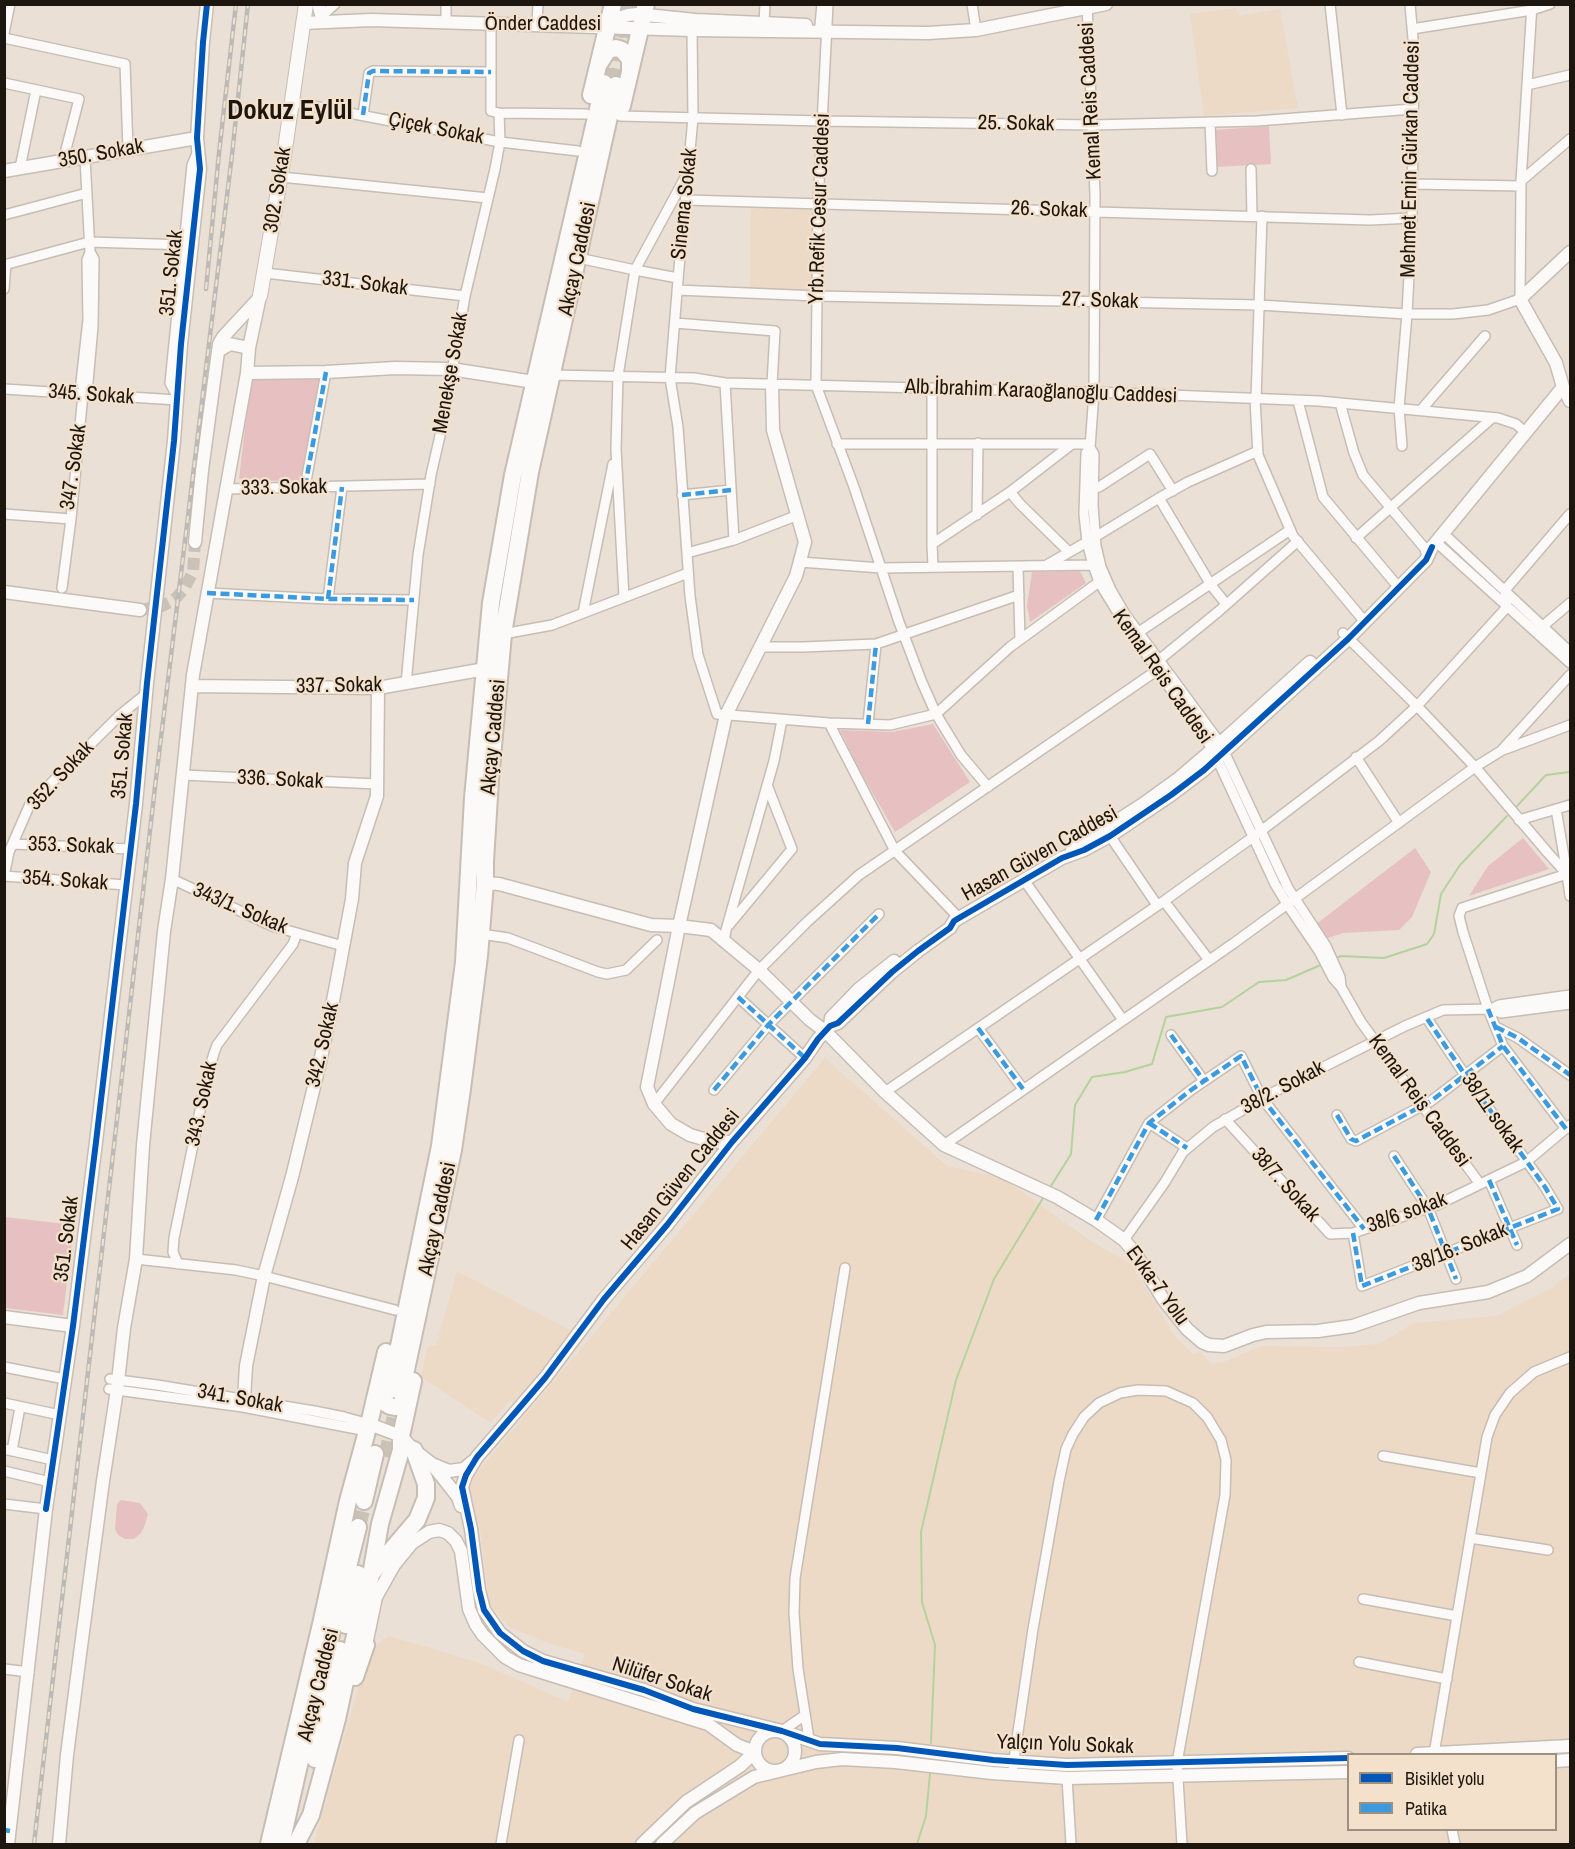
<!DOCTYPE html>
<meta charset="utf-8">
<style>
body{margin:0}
#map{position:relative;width:1575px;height:1849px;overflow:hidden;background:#eae0d5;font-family:"Archivo Narrow",sans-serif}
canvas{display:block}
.frame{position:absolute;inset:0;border:6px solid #1d160f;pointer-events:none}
.legend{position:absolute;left:1347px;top:1753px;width:210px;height:78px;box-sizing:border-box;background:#f3e1cc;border:2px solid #9d9080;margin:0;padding:8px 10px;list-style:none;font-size:18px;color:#1d160f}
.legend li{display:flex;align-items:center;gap:12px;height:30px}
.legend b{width:30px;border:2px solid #9d9080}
</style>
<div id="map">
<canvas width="1575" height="1849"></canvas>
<div class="frame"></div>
<ul class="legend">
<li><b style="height:8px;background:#0057b8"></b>Bisiklet yolu</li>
<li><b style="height:8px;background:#3c9ade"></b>Patika</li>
</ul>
</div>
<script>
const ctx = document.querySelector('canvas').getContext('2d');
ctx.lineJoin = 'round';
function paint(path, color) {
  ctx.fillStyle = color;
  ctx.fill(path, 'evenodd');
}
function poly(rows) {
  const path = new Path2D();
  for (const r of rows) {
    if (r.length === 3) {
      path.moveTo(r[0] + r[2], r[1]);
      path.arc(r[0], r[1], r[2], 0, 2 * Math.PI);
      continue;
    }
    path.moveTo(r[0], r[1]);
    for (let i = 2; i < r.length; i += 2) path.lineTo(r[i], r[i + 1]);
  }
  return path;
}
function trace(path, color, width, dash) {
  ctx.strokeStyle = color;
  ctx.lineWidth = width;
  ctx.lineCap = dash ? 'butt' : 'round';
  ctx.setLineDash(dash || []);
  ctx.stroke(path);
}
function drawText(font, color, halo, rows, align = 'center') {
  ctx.font = font + ' "Archivo Narrow",sans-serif';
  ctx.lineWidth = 4.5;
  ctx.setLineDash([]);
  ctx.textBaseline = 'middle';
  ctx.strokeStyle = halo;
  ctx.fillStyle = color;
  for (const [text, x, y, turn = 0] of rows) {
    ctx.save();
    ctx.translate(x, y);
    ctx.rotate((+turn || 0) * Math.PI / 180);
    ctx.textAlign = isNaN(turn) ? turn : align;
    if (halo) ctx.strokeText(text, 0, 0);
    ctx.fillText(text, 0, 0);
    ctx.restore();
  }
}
paint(poly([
 [1236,8,1239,16,1280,9,1298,108,1204,116,1190,14],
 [751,205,815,207,811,291,750,288],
 [825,1058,947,1166,1003,1178,1089,1240,1131,1264,1176,1338,1193,1354,1201,1352,1211,1364,1223,1362,1263,1346,1343,1347,1379,1344,1414,1323,1496,1316,1553,1287,1570,1274,1570,1844,314,1844,369,1649,389,1636,480,1663,568,1702,585,1654,548,1643,509,1627,489,1603,481,1535,464,1488],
 [1348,1754,1556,1754,1556,1830,1348,1830],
 [457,1271,572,1331,546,1366,515,1403,510,1400,491,1423,421,1377,428,1346,436,1346]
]), '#ecdac7');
paint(poly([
 [1269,126,1271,164,1217,167,1214,130],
 [320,376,300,482,239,479,251,377],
 [1080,571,1086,583,1030,622,1027,606,1032,572],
 [933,724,970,782,895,832,861,773,840,730,892,732],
 [1523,838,1549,869,1469,896,1488,866],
 [1415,848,1431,872,1412,917,1399,930,1343,933,1325,939,1315,925],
 [5,1217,74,1225,63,1315,5,1308],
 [121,1500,140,1503,148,1514,145,1525,141,1533,134,1539,125,1539,118,1535,115,1529,117,1504]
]), '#e7c1c2');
trace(poly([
 [1517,806,1546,775,1570,772],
 [1336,958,1341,956,1384,958,1427,944,1434,934,1441,894,1460,865,1507,816],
 [1051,1186,1071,1154,1075,1105,1092,1077,1125,1072,1152,1064,1166,1017,1222,1007,1259,982,1286,980,1323,964],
 [931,1743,935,1645,922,1602,921,1532,956,1380,994,1279,1043,1198],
 [917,1844,926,1816,930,1773]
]), '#b4d39c', 2);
trace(poly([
 [140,610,162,606,175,599,184,589,193,572,195,542]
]), '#cbc2b7', 12, [12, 6]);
trace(poly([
 [604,83,623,4],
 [616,85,635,4],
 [386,1457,400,1393],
 [358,1527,364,1501]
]), '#cbc2b7', 16, [16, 8]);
const minor = poly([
 [822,4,820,25,827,33],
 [972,4,976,30],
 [1087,4,1095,195,1094,392,1090,448,1086,453,1084,514,1087,542,1093,565,1099,582,1121,618,1213,750,1275,884,1287,904,1319,951,1333,978,1341,987,1361,1022,1480,1184],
 [1330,4,1342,115],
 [324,14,335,4],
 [446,22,446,4],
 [764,23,765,4],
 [491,25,491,111,499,113],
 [537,26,538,4],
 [1412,29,1532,10,1550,4],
 [692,30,693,118,679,268,670,378,678,427,690,596,698,655,717,714,829,723,890,725,936,714,961,755,988,787],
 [4,33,10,4],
 [4,38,125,64,128,149],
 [4,83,79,99,63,161],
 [1527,85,1570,75],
 [292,102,500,142,499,113,586,114],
 [363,115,369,73,373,71,491,72],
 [620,116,822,121,1092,125,1257,121,1413,109],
 [1210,122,1212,171],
 [20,168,36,90],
 [1251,169,1252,216],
 [281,177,488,198],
 [1521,181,1570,139],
 [1413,184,1521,186],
 [686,200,1370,220,1412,218],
 [4,215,87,193],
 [583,259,635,270,618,376,616,449,624,597],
 [4,265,89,242,189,245],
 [265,273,465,296],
 [678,278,635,270,687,174],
 [4,289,6,264],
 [677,290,817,296,1259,305,1407,314,1453,314,1488,310,1520,299,1521,181,1532,4],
 [675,323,775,331,772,384],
 [552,375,694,378,725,383,1120,393,1319,401,1498,418,1516,424,1525,432],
 [725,383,734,540,798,515],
 [932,388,932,544],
 [4,389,177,400],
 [84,390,81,382,88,320,87,260,90,252,85,158],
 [177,396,170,383,192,165,198,151],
 [1255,399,1258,455,1293,536,1365,622],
 [1256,399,1262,216],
 [1298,401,1323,497,1395,583],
 [1340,403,1354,453,1363,475,1427,551],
 [1421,410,1485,336],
 [837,444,1090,444],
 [1402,446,1399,408,1407,314,1412,218,1414,50,1410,4],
 [1090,448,1094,454,1093,505,1096,546,1101,567,1111,590,1125,614,1220,743,1288,888,1326,946,1340,977,1341,986],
 [305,487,326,372],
 [1093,488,1099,487,1150,454,1173,491],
 [226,489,430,484],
 [1010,492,1020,504,1069,552],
 [682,495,731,490],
 [1159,498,1188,482,1258,451],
 [4,514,71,519,83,394,88,382,93,326,94,259,90,252],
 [977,515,978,443],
 [1443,533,1570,652],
 [1095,537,1159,498,1211,585,1226,604],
 [1356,538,1492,418],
 [1436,542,1570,663],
 [687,553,734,540],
 [800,562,881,568,854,487,816,385,818,204,828,4],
 [1093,565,881,568,899,622,921,680,936,714,1010,647,1099,582],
 [1045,566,1087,542],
 [933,567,932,544,1010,492,1072,444],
 [1018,567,1020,640],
 [62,588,71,519],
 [207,593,328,599,414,600],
 [328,599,342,487],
 [583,613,613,464],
 [1543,626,1570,603],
 [1139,632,1290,530],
 [1343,633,1417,706,1475,767,1548,853,1567,874,1570,896],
 [503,634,552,625,688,573],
 [761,647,803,647,876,644,1019,595],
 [1159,660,1219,611,1298,541],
 [406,684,418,555,431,475,444,418,465,296,495,169,500,142,578,151],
 [829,723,895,851,959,918],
 [868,724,876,644],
 [1503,750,1570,725],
 [1356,757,1399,823],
 [183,775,377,784],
 [1556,809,1567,874],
 [1519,820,1570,805],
 [1110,836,1157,905],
 [13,844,130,849],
 [4,876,9,852,30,804,120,715,146,694],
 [4,876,126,885],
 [172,879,272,926,343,946],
 [1024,880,1123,1020],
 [1164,901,1209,960],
 [729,925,792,849,767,785],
 [481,934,508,938,598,972,607,974,626,970,657,940],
 [724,942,726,930,774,761,782,720],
 [738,997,805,1058],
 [1491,1009,1499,1005,1570,995],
 [1496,1027,1518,1038,1570,1075],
 [978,1028,1023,1089],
 [1171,1035,1204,1081],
 [714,1090,769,1024,879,914],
 [885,1092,1164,901,1253,837,1379,741,1417,706,1507,607,1505,590,1570,514],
 [654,1104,759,970,807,922,859,875,1156,671],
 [1337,1115,1351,1139,1356,1141,1431,1101,1503,1046],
 [1225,1119,1330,1234,1353,1233,1437,1205,1526,1162,1570,1125],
 [1149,1123,1187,1148],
 [1566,1129,1503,1046,1488,1009,1463,932,1459,916,1462,908,1567,874,1570,875],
 [944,1145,1234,943,1475,767,1501,751,1570,675],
 [1394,1156,1428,1208,1456,1279],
 [1489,1180,1517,1245],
 [1096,1220,1149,1123,1191,1090,1241,1056,1262,1098,1364,1229],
 [1353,1233,1362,1286,1558,1209,1545,1187,1465,1075,1426,1017],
 [1124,1240,1165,1182,1183,1152,1213,1127,1272,1093,1405,1026,1443,1010,1491,1009,1501,1013,1570,1004],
 [136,1259,236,1270,264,1276,395,1310],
 [178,1264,173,1252,174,1238,206,1081,214,1053,217,1045,293,944,297,933],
 [4,1367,65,1379],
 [110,1379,157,1385,314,1411,344,1417,369,1424],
 [109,1389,243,1407,367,1431],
 [4,1403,60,1415],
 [4,1449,53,1460],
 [12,1451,20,1407],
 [1383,1456,1481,1473],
 [4,1471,50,1482],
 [4,1504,46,1509],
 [1470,1538,1548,1550],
 [1363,1599,1457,1616],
 [1359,1662,1447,1679],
 [4,1669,29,1672],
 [782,1731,805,1715],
 [809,1739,798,1669,794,1613,795,1578,845,1268],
 [1434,1754,1487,1437,1495,1415,1510,1393,1534,1372,1570,1357],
 [1013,1766,1033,1629,1059,1481,1066,1449,1073,1434,1084,1417,1099,1403,1120,1393,1138,1390,1166,1391,1193,1403,1207,1417,1221,1440,1226,1460,1225,1495,1177,1763,1182,1844],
 [1067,1778,1071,1844],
 [1452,1830,1455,1844],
 [501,1844,519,1740]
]);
const tertiary = poly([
 [318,4,321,14],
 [303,23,371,20,692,30,928,33,976,30,1106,4],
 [608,27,616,19,628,15,637,14,695,20,806,25],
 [4,171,197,138],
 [1570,252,1520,299,1556,363,1563,387,1570,401],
 [218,351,230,344,249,348],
 [247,373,326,372,395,368,451,369,534,382],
 [195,542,202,470,219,344,223,337,260,297],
 [1427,551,1432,547,1563,387],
 [4,592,140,610],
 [192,686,378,688,485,669],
 [1072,850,1143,804,1179,778,1227,737,1310,662],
 [485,883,499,884,651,925,679,926,711,930,759,970,810,1020,825,1031,885,1092,944,1145,1057,1197,1096,1220,1124,1240,1135,1253,1163,1299,1187,1329,1202,1342,1209,1345,1224,1346,1253,1335,1266,1332,1318,1331,1353,1326,1419,1303,1488,1292,1527,1276,1570,1244],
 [830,1026,831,1018,859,989,894,961],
 [732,1142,714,1142,690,1135,671,1124,654,1104,647,1087,679,926,726,715,796,576,805,542,773,430,772,384],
 [4,1317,73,1326],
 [244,1399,246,1366,264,1276,292,1177,320,1062,333,1001,352,899,355,863,377,796,378,688],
 [369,1424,401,1436,414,1450,432,1464,449,1471,464,1469,472,1462],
 [432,1464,458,1497,461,1506],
 [366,1645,376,1597,394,1565,412,1543,429,1532,439,1530,448,1533,456,1541,461,1551,469,1609,476,1625,483,1635,505,1657,519,1665,708,1724,737,1745,755,1752],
 [775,1751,20],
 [1417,1754,1570,1746],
 [1348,1758,1067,1765,993,1760,897,1748,820,1744,782,1731,693,1709,644,1690,543,1661,523,1651,500,1633,484,1610,479,1590,471,1529,462,1487,466,1475,477,1457,545,1378,604,1299,667,1225,732,1142,805,1058,818,1039,830,1026,838,1023,892,972,918,951,950,928,954,921,959,918,1062,858,1084,850,1110,836,1171,795,1204,770,1348,639,1426,560,1432,547],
 [1556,1761,1570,1760],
 [8,1844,46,1509,73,1326,96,1142,136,804,147,683,174,441,181,344,200,169,197,138,203,42,207,4],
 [59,1844,67,1755,80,1654,103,1481,117,1390,124,1328,136,1259,143,1145,164,931,172,879,193,675,247,373,249,348,260,296],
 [642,1844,686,1802,740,1766,755,1752],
 [662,1844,695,1813,754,1777,816,1762,842,1759,896,1762,992,1773,1067,1778,1348,1772]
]);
const secondary = poly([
 [260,296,284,156,306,4]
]);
const trunk = poly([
 [599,64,608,50,616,48,622,50,630,59,630,71],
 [591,95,613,4],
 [622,106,646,4],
 [379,1385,382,1401,390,1406,395,1407,403,1405,409,1398],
 [390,1390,440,1146,464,962,473,798,491,603,513,475,604,83],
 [401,1393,453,1150,462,1089,479,956,485,883,485,861,490,780,503,634,530,472,616,85],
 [364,1501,375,1454],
 [371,1574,417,1520,426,1498,426,1484,414,1450],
 [346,1625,358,1574],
 [355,1677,366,1645],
 [315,1759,340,1650],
 [269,1844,322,1620,348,1501,369,1424,386,1352],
 [281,1844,307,1730,358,1527],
 [296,1844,311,1815,337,1719,354,1640,371,1575,380,1524,401,1450,401,1436,413,1381]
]);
trace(minor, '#c6bdb5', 12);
trace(tertiary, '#c6bdb5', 15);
trace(secondary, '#c6bdb5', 16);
trace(trunk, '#c6bdb5', 20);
trace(minor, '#fcfaf9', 9);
trace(tertiary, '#fcfaf9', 12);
trace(secondary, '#fcfaf9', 14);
trace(trunk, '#fcfaf9', 16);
const rail = poly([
 [206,289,219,153,236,4],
 [34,1844,155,787,232,155,248,4]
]);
trace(rail, '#bcbab7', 4.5);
trace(rail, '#f3e1cc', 2, [7]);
trace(poly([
 [363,115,369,73,373,71,491,72],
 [305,487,326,372],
 [682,495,731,490],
 [207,593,328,599,414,600],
 [328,599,342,487],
 [868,724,876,644],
 [738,997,805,1058],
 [1488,1009,1503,1046,1566,1129],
 [1496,1027,1518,1038,1570,1075],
 [978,1028,1023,1089],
 [1171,1035,1204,1081],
 [714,1090,769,1024,879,914],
 [1337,1115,1351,1139,1356,1141,1431,1101,1503,1046],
 [1149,1123,1187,1148],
 [1394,1156,1428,1208,1456,1279],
 [1489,1180,1517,1245],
 [1096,1220,1149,1123,1191,1090,1241,1056,1262,1098,1364,1229],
 [1353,1233,1362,1286,1558,1209,1545,1187,1465,1075,1426,1017],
 [4,1830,10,1831]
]), '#3c9ade', 4.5, [9, 4.5]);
trace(poly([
 [46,1509,73,1326,96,1142,136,804,147,683,174,441,181,344,200,169,197,138,203,42,207,4],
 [1348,1758,1067,1765,993,1760,897,1748,820,1744,782,1731,693,1709,644,1690,543,1661,523,1651,500,1633,484,1610,479,1590,471,1529,462,1487,466,1475,477,1457,545,1378,604,1299,667,1225,732,1142,805,1058,818,1039,830,1026,838,1023,892,972,918,951,950,928,954,921,959,918,1062,858,1084,850,1110,836,1171,795,1204,770,1348,639,1426,560,1432,547]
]), '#0057b8', 6);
drawText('21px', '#1d160f', '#f3e1cc', [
 ["Önder Caddesi",543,24],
 ["Kemal Reis Caddesi",1091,101,-93],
 ["25. Sokak",1016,124,1],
 ["Çiçek Sokak",436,129,11],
 ["350. Sokak",101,154,-10],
 ["Mehmet Emin Gürkan Caddesi",1411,159,-89],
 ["302. Sokak",278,190,-81],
 ["Sinema Sokak",685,204,-84],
 ["Yrb.Refik Cesur Caddesi",820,209,-88],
 ["26. Sokak",1049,210,2],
 ["Akçay Caddesi",578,259,-78],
 ["351. Sokak",172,273,-84],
 ["331. Sokak",365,284,7],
 ["27. Sokak",1100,301,2],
 ["Menekşe Sokak",451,373,-80],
 ["Alb.İbrahim Karaoğlanoğlu Caddesi",1041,392,2],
 ["345. Sokak",91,395,4],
 ["347. Sokak",74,467,-82],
 ["333. Sokak",284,488,-1],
 ["Kemal Reis Caddesi",1162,677,55],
 ["337. Sokak",339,686,-1],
 ["Akçay Caddesi",494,737,-85],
 ["351. Sokak",123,756,-85],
 ["352. Sokak",61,776,-47],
 ["336. Sokak",280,780,3],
 ["353. Sokak",71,846,2],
 ["Hasan Güven Caddesi",1040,854,-29],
 ["354. Sokak",65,881,4],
 ["343/1. Sokak",240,909,23],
 ["342. Sokak",323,1045,-77],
 ["38/2. Sokak",1283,1088,-28],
 ["Kemal Reis Caddesi",1419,1101,54],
 ["343. Sokak",202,1104,-78],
 ["38/11 sokak",1492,1113,55],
 ["Hasan Güven Caddesi",681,1180,-51],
 ["38/7. Sokak",1285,1185,48],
 ["38/6 sokak",1407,1213,-20],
 ["Akçay Caddesi",438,1219,-78],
 ["351. Sokak",67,1239,-83],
 ["38/16. Sokak",1460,1248,-22],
 ["Evka-7 Yolu",1157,1286,54],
 ["341. Sokak",240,1399,10],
 ["Nilüfer Sokak",662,1680,18],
 ["Akçay Caddesi",319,1685,-76],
 ["Yalçın Yolu Sokak",1065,1745,2]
]);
drawText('bold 27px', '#1d160f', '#f3e1cc', [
 ["Dokuz Eylül",290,112]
]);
</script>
